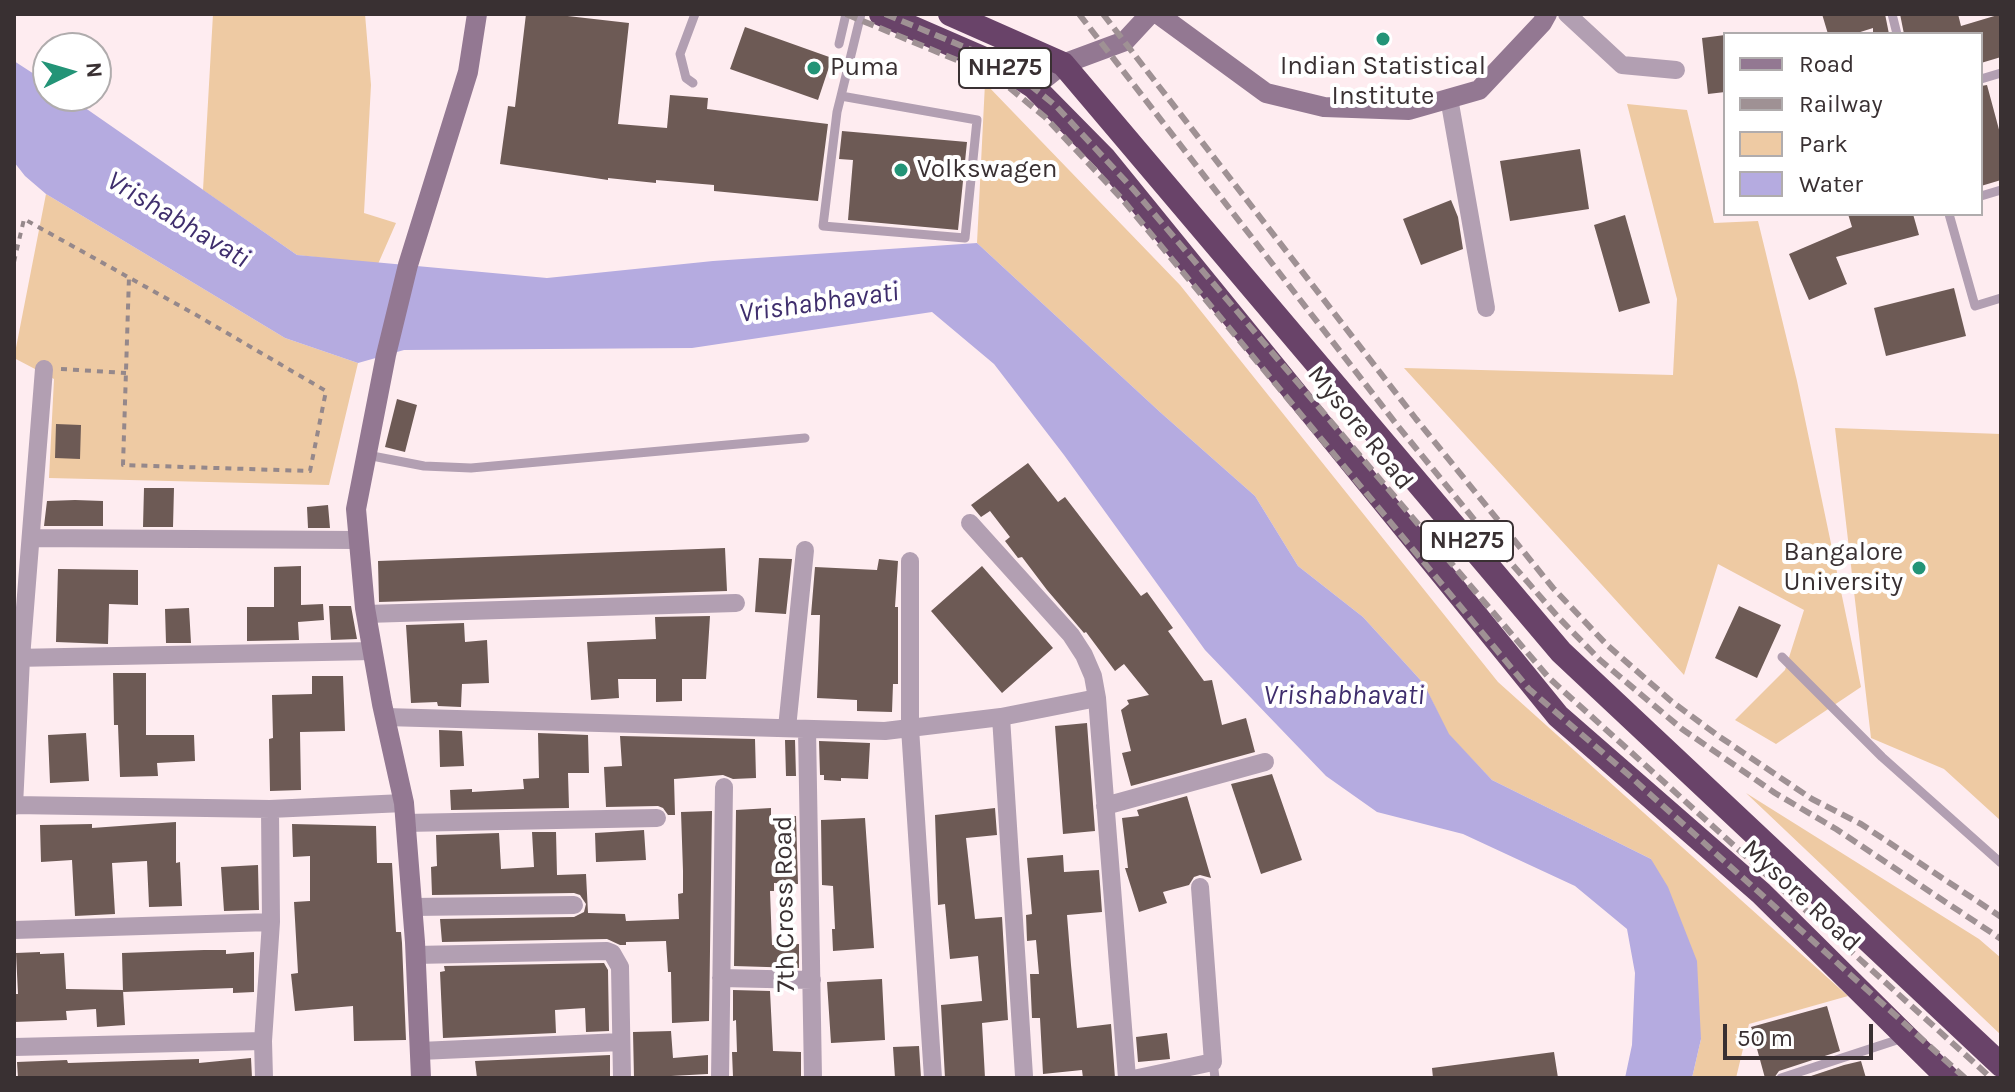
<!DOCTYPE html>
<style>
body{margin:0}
#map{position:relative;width:2015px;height:1092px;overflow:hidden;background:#feecf0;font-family:Karla,sans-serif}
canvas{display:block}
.frame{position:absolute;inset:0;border:16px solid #393032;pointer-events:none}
.legend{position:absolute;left:1723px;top:32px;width:260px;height:184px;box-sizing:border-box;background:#fff;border:2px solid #b0acad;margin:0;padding:10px 14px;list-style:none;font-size:24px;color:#393032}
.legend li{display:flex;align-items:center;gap:16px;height:40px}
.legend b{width:40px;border:2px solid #b0acad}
.north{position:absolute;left:32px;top:32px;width:80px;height:80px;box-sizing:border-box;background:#fff;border:2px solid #b0acad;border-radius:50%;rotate:85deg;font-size:22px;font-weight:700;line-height:32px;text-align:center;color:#393032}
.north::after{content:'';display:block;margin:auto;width:28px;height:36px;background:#239477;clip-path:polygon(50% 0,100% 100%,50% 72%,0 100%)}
.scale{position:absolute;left:1723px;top:1024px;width:150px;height:36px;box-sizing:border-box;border:4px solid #393032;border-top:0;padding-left:10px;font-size:24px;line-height:28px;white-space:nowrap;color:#393032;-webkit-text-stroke:6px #fff;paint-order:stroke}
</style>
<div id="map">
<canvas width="2015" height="1092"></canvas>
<div class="frame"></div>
<ul class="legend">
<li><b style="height:10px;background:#937892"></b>Road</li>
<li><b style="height:10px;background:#9f9194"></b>Railway</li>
<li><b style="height:22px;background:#eecaa3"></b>Park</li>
<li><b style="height:22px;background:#b5abe0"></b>Water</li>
</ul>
<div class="north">N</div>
<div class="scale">50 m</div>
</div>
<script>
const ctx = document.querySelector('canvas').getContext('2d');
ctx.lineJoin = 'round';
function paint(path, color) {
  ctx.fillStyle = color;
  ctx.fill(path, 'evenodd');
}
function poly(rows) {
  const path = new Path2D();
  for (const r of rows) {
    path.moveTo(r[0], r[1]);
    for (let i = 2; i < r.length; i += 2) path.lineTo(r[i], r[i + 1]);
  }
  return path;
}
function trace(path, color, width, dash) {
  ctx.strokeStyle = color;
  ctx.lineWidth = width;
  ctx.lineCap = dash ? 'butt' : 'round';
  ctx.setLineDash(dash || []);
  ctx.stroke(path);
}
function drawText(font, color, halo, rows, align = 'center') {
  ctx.font = font + ' Karla,sans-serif';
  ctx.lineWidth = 8;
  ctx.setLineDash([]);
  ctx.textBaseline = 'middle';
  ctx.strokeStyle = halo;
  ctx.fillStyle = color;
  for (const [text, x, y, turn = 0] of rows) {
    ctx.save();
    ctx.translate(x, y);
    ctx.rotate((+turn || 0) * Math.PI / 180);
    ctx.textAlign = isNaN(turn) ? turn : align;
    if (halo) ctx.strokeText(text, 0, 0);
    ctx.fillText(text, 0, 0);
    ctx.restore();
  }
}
paint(poly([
 [213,14,365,14,371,85,364,213,396,223,378,264,297,255,203,190],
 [985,83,1180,285,1498,682,1848,996,1749,1024,1736,1078,1692,1078,1701,1039,1651,859,1492,780,1448,734,1424,684,1363,617,1298,566,1255,496,1160,412,977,243],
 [1627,104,1687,110,1714,223,1758,221,1797,381,1861,687,1776,744,1735,720,1785,670,1804,610,1718,564,1684,675,1404,368,1673,375,1677,299],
 [46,194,285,338,358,363,329,485,49,478,54,379,14,358],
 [1835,428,2001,434,2001,821,1944,769,1871,738],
 [1746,793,1979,939,2001,958,2001,1035]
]), '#eecaa3');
paint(poly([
 [14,61,48,83,48,96,68,96,297,255,547,278,713,261,977,243,1160,412,1255,496,1298,566,1363,617,1424,684,1449,734,1492,780,1651,859,1668,887,1697,961,1701,1039,1692,1078,1625,1078,1632,1045,1635,973,1627,929,1575,886,1463,834,1377,812,1326,776,1205,650,1064,455,994,364,932,312,692,348,404,350,358,363,285,338,46,194,25,176,14,162]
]), '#b5abe0');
paint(poly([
 [526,14,550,14,629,23,618,124,667,128,670,95,708,98,707,109,828,124,818,201,714,191,714,185,656,180,656,183,608,178,608,180,500,164,508,106,515,107],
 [1822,14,1885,14,1889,34,1873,34,1873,28,1854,34,1828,34],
 [1900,14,1958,14,1961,26,2001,14,2001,57,1981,63,1981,34,1904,34],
 [745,27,832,58,818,100,730,69],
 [1725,35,1725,92,1708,94,1702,38],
 [1987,85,2001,137,2001,180,1981,186,1981,86],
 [842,131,967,142,958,230,848,220,853,160,839,159],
 [1580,149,1589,209,1510,221,1500,161],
 [1451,200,1458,217,1463,249,1421,265,1403,219],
 [1848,214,1913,214,1919,235,1836,257,1847,284,1809,300,1789,254,1852,227],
 [1625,215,1650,303,1619,312,1594,225],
 [1954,288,1966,336,1886,356,1874,308],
 [397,399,417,405,405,452,385,447],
 [56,424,81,425,80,459,55,458],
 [1028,463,1058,502,1065,497,1141,596,1147,592,1173,628,1168,631,1204,681,1212,680,1222,725,1246,718,1255,752,1131,786,1122,753,1131,751,1121,710,1129,704,1127,700,1149,695,1124,664,1115,671,1086,632,1084,633,1047,590,1022,557,1018,558,1005,541,1010,537,990,511,981,517,971,505],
 [144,488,174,488,173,527,143,527],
 [75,500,103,501,103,526,44,526,47,501],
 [328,505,330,528,308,528,307,507],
 [725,548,727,591,379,602,378,561],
 [759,558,792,559,786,614,755,612],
 [879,559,898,561,895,607,898,607,898,684,893,684,892,712,857,711,857,700,817,698,820,615,811,615,815,567,877,570],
 [301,566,301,605,323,604,324,620,298,622,299,640,247,641,247,607,274,607,274,567],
 [982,566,1053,648,1002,693,931,611],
 [58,569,138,570,138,605,109,604,108,644,56,642],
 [329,606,351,606,357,639,331,640],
 [1739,606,1781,625,1757,678,1715,658],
 [189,608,191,643,166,643,165,609],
 [710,616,706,679,682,679,682,701,656,702,656,679,618,679,619,698,591,700,587,642,656,639,655,617],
 [464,623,465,642,487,640,489,683,462,684,461,707,438,706,437,702,411,703,406,625],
 [113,673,146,673,146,735,194,735,195,761,157,763,158,776,120,777,118,725,114,725],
 [312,676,343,676,345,731,300,732,301,790,270,791,269,739,273,738,272,695,312,694],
 [1087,723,1095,831,1063,834,1055,726],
 [439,730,462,731,464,766,440,767],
 [86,733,89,781,50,783,48,735],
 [538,733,588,735,589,773,568,773,569,808,451,810,450,790,472,789,472,792,524,789,523,779,539,778],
 [620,736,755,739,756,778,733,779,723,775,674,779,675,815,668,815,663,808,658,806,606,807,604,767,622,766],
 [785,740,795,740,796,776,786,776],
 [819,741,870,743,868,779,841,778,841,781,824,780,824,775,820,775],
 [1272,774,1302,860,1261,874,1231,784],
 [1187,796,1211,878,1200,875,1194,877,1189,885,1163,892,1167,903,1139,912,1125,868,1128,868,1122,818,1139,816,1137,810],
 [771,808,771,816,796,816,798,884,774,883,774,891,770,891,772,945,799,944,799,968,734,966,736,810],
 [995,808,997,835,966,838,975,919,1002,917,1008,1020,982,1023,985,1078,945,1078,941,1005,982,1001,978,956,950,959,945,904,938,905,935,815],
 [712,811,709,1021,672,1023,671,972,668,972,666,941,626,942,626,945,620,945,607,939,442,942,440,919,574,917,584,912,586,904,580,895,574,893,432,895,431,867,437,866,436,835,499,833,501,869,534,867,532,832,556,832,557,875,586,874,588,913,625,914,626,921,679,919,678,894,683,893,683,871,681,812],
 [865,818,874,948,833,951,832,929,835,929,833,886,822,885,821,820],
 [176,822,176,863,180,862,182,906,149,907,147,861,112,863,115,914,75,916,72,860,41,862,40,825,92,824,92,828],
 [292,824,376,826,377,863,392,863,396,932,401,932,402,943,406,1040,354,1041,353,1006,295,1011,291,974,298,973,294,902,310,901,310,856,293,857],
 [644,830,646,860,596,862,595,833],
 [1063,855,1064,872,1099,870,1102,912,1067,915,1071,965,1077,1028,1111,1024,1115,1078,1083,1078,1082,1070,1043,1074,1040,1018,1032,1018,1030,974,1039,974,1036,940,1027,941,1026,915,1032,914,1027,858],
 [258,865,259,910,224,911,221,867],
 [204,950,226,950,226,954,254,952,254,992,233,993,233,988,123,992,122,953],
 [40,952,40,954,64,953,66,989,123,990,125,1025,97,1027,96,1009,66,1011,67,1020,14,1022,14,994,18,994,16,953],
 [604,963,608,970,609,1031,586,1032,585,1008,555,1010,556,1033,443,1038,440,972,445,971,444,966],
 [882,979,885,1040,831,1043,827,982],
 [733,990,770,991,773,1051,801,1052,801,1078,733,1077,732,1052,737,1052,736,1020,733,1021],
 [1827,1006,1840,1051,1779,1071,1774,1078,1765,1078,1751,1027],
 [671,1031,673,1058,708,1055,708,1074,634,1078,633,1032],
 [1167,1033,1170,1059,1138,1062,1136,1037],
 [919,1046,921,1078,895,1078,893,1047],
 [1554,1052,1558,1078,1433,1078,1432,1068],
 [610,1055,610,1078,477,1078,475,1061],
 [251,1058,252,1078,18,1078,17,1062,67,1060,68,1063,199,1059,199,1063],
 [1861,1061,1866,1078,1805,1078,1844,1065]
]), '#6d5a55');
trace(poly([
 [14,262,24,219,198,316,326,391,310,471,123,465,129,277],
 [61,369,126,373]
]), '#95888b', 4, [6, 6]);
trace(poly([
 [1892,14,1897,34],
 [839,44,846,14],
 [1981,79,2001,73],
 [693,83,686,78,680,54,695,14],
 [841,96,977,120,965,238,823,226,837,112,841,96,861,14],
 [1981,196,2001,190],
 [1949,214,1975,306,2001,298],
 [367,455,424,466,471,468,805,438],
 [1782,657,1882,757,2001,863],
 [1213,1062,1215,1078],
 [1781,1078,1903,1038]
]), '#b29fb2', 9);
trace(poly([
 [1567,14,1622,65,1676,70],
 [1449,98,1486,308],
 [970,523,1071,635,1084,655,1093,676,1097,698],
 [31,538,357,540],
 [910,561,910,728,933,1078],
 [366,614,736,603],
 [14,658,373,651],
 [385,717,885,731,1001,717,1097,698,1127,1078],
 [1001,717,1024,1076],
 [787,728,805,550],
 [807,729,813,1078],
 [14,805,270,809,404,803],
 [14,806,21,658,44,369],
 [1105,806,1265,762],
 [270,809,271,922],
 [405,823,657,818],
 [413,907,574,905],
 [14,930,271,922,263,1041,264,1078],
 [415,955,607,951,612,953,620,967,622,1078],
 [721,978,812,980],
 [14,1047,263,1041],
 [420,1051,621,1042],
 [720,1078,724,787],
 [1138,1078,1213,1062,1200,887]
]), '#b29fb2', 18);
trace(poly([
 [1158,14,1266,93,1324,107,1409,110,1479,90,1542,23,1547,14],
 [1034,87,1063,64,1125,41,1150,14],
 [421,1078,415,942,404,803,382,704,365,608,356,509,386,355,408,265,468,72,477,14]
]), '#937892', 20);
trace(poly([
 [881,14,1003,67,1034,87,1105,159,1558,716,1761,893,1948,1078],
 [950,14,1063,64,1561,652,2001,1065]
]), '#694369', 24);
trace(poly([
 [846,14,995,76,1045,117,1122,199,1529,689,1631,777,1965,1078],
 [885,14,1003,63,1056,106,1133,189,1549,678,1991,1078],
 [1079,14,1397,425,1490,539,1559,618,1600,660,1682,729,1775,793,1836,829,2001,939],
 [1103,14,1416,419,1553,588,1607,645,1671,701,1717,735,1812,799,1861,824,2001,917]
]), '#9f9194', 6, [12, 6]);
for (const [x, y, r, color] of [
 [1383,39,8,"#239477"],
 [814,68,8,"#239477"],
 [901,170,8,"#239477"],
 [1919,568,8,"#239477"]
]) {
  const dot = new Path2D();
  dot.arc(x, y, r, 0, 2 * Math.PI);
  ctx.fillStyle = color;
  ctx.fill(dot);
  trace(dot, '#fff', 3);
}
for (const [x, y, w] of [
 [1005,68,92],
 [1467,541,92]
]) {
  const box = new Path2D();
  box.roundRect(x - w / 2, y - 20, w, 40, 6);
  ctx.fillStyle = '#fff';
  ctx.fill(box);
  trace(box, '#393032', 2);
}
drawText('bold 24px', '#393032', null, [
 ["NH275",1005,68],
 ["NH275",1467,541]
]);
drawText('26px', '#393032', '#fff', [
 ["Indian Statistical",1383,67,"center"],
 ["Institute",1383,97,"center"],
 ["Puma",830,68],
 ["Volkswagen",917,170],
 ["Bangalore",1903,553,"right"],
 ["University",1903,583,"right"]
], 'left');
drawText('26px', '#393032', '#fff', [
 ["Mysore Road",1360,428,51],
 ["Mysore Road",1801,896,43],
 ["7th Cross Road",785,904,-91]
]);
drawText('italic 28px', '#3f2e6d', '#fff', [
 ["Vrishabhavati",178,220,31],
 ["Vrishabhavati",819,303,-8],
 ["Vrishabhavati",1344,696]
]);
</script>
